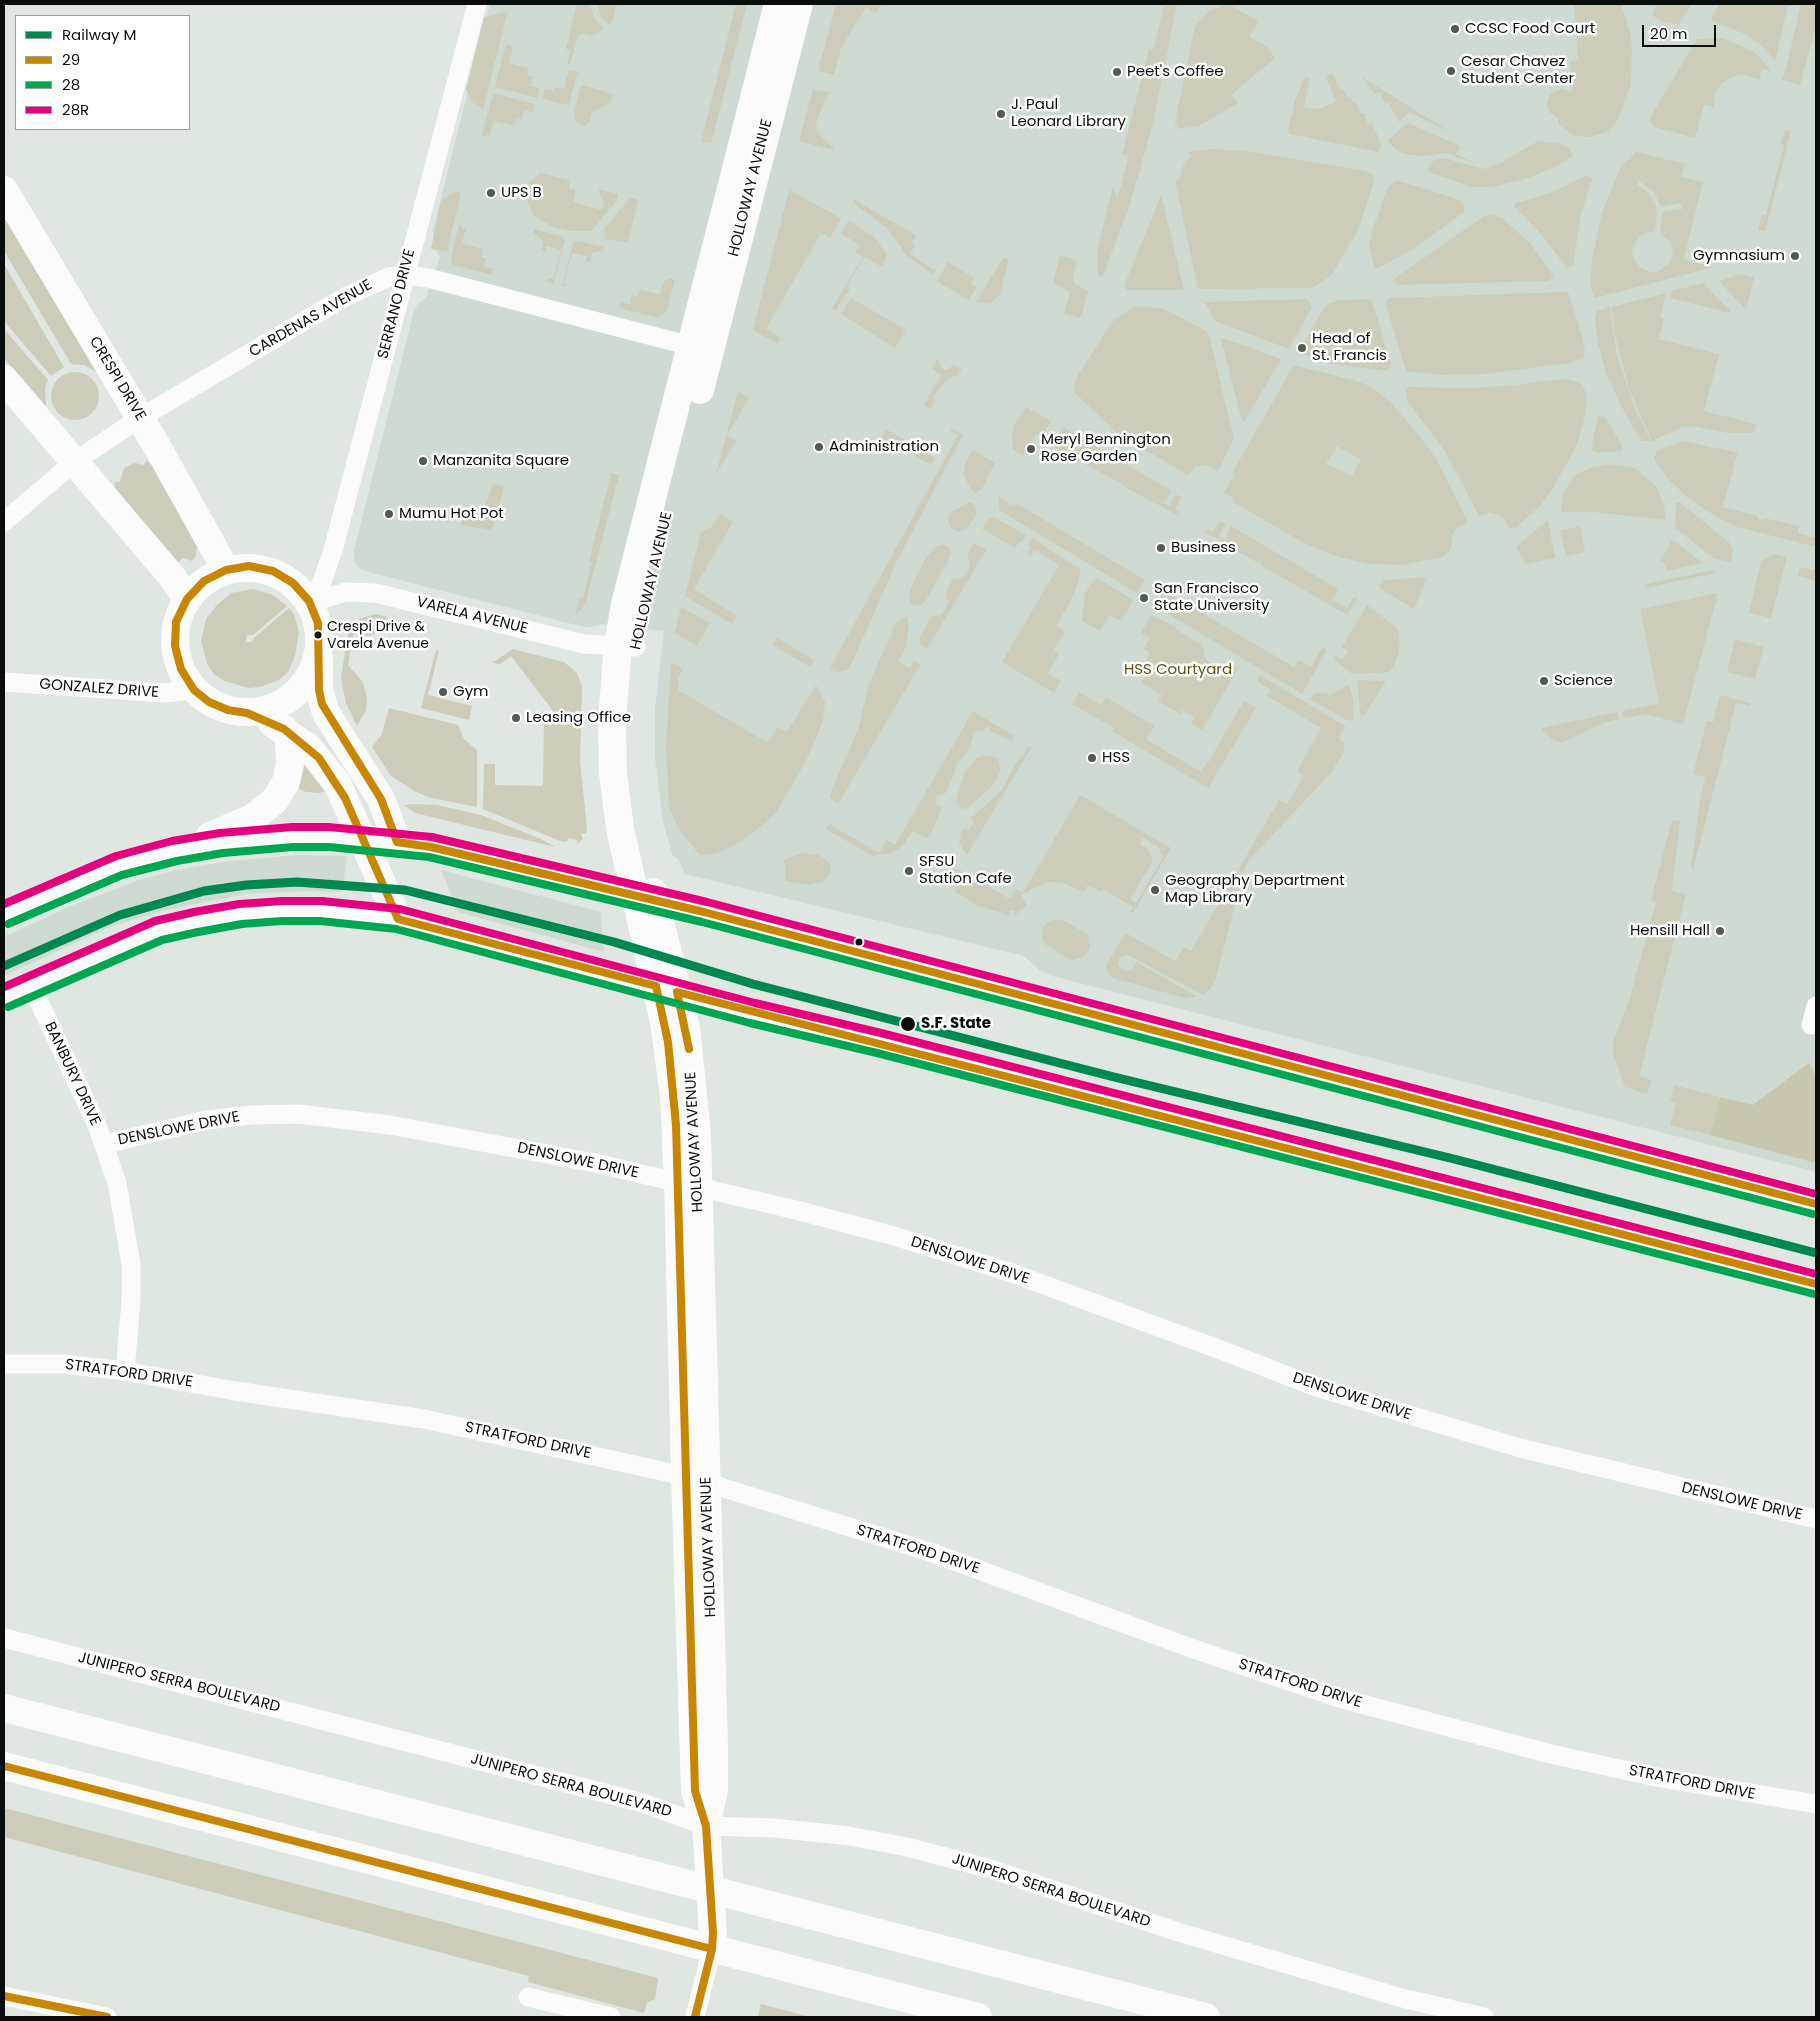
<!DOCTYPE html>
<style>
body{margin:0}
#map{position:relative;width:1820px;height:2021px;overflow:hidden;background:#e0e6e1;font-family:Poppins,sans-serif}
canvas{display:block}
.frame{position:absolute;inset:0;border:5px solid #090d0b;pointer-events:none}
.legend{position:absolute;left:15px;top:15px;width:175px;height:115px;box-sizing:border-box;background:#fff;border:1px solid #9d9e9d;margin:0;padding:6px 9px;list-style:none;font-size:15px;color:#090d0b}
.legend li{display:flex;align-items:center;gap:10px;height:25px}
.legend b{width:25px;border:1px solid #9d9e9d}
.scale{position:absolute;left:1642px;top:25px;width:74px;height:22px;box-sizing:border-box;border:2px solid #090d0b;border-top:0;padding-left:6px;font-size:15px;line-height:18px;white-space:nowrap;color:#090d0b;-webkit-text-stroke:4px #fff;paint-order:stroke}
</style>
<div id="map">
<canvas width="1820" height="2021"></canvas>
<div class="frame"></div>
<ul class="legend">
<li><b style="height:6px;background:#008851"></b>Railway M</li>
<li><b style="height:6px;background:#c78702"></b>29</li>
<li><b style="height:6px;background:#00a651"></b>28</li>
<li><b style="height:6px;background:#e5007d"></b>28R</li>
</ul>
<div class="scale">20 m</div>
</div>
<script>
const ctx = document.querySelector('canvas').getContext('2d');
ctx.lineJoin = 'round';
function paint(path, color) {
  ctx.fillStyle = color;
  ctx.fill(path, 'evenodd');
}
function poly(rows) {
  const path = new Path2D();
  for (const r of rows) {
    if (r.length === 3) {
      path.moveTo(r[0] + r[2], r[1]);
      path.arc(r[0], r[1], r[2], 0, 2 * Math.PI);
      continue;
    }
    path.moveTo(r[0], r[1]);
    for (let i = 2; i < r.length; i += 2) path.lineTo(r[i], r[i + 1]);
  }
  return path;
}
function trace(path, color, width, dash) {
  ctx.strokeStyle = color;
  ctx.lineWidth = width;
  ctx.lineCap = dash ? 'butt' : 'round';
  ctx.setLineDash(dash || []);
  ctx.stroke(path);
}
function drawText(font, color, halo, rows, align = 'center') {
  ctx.font = font + ' Poppins,sans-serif';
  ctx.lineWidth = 5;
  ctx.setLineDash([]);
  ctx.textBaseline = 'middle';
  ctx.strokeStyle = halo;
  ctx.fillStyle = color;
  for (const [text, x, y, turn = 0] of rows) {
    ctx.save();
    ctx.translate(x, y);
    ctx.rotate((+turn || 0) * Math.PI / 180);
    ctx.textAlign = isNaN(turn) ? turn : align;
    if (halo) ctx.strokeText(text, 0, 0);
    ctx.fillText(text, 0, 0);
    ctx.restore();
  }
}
paint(poly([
 [490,4,1816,4,1816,1172,1052,976,1039,970,1024,956,685,874,678,859,673,856,663,822,655,758,655,708,664,631,600,624,593,627,584,627,372,573,360,569,354,561,354,551,414,311,417,305,426,297,440,257,434,248,433,230],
 [298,855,347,856,342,892,310,891,246,894,161,911,107,928,4,976,4,937,68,907,139,880,177,870,229,861],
 [441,870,601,912,604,952,458,912]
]), '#cfdbd2');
paint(poly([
 [577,4,590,4,594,17,603,28,593,36,582,33,578,36,570,64,567,64,570,51,566,49],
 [597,4,617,4,611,26,601,17],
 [736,4,747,4,711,144,701,142],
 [836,4,882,4,876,13,866,7,841,48,834,75,818,71],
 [1164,4,1177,4,1153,123,1129,207,1103,276,1098,277,1098,248,1107,210,1113,188,1118,198,1129,155,1122,155,1149,49,1154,49],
 [1228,4,1258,21,1249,37,1267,46,1275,58,1231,95,1238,103,1199,126,1178,129,1175,122,1195,26,1209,11],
 [1574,4,1621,4,1630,31,1632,49,1631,84,1620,115,1610,131,1591,137,1574,136,1559,125,1558,118,1550,113,1547,105,1549,96,1554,91,1562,89,1572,92,1570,61,1578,61],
 [1656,4,1691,4,1679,24,1674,24,1665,23,1653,16],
 [1719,4,1788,4,1775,61,1762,46,1747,35,1713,21,1711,18],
 [1801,4,1816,4,1816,26,1800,85,1782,80,1787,65],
 [508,12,505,23,483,109,472,102,466,89,484,17],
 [1723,38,1756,53,1771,71,1762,69,1759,80,1747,75,1739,74,1722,83,1715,94,1714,107,1704,105,1695,138,1654,127,1650,121,1651,116,1697,39],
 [506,44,513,46,509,63,529,68,527,75,533,77,531,86,539,88,537,98,495,87],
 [569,70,580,73,576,77,569,105,542,99,545,89,554,91,555,87,564,89],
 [1333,73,1340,90,1343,89,1348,98,1350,97,1353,103,1356,102,1360,113,1364,113,1368,124,1371,123,1376,132,1381,146,1378,152,1290,134,1288,130,1295,100,1305,77,1310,78,1304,107,1318,109,1336,102,1326,76],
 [1362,77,1452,133,1409,112,1399,122,1388,102,1385,104,1380,92,1375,94],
 [583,85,613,94,611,102,592,113,590,121,584,126,575,121,574,112,580,88],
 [813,89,829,92,816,122,817,132,836,151,799,141],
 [493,93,535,104,533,112,524,110,521,120,516,118,514,126,494,121,489,137,487,134,485,137,482,136],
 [1408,123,1461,146,1456,154,1478,165,1447,153,1422,156,1404,154,1397,150,1387,141],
 [1785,130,1791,131,1765,231,1758,230,1762,215,1766,215,1784,145,1781,144],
 [1538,141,1560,144,1570,149,1573,156,1559,165,1529,178,1492,187,1471,187,1429,172,1428,167,1434,160,1444,158,1483,169,1501,163],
 [1211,149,1254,152,1366,171,1372,174,1374,183,1357,232,1331,276,1312,288,1198,289,1175,182,1179,179,1183,166,1191,156,1190,153,1185,153],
 [1636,152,1685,164,1681,177,1703,182,1684,259,1711,266,1711,268,1595,298,1590,285,1592,260,1602,212,1621,166],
 [1639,181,1654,192,1661,207,1681,203,1682,209,1662,212,1660,233,1671,242,1673,253,1669,264,1657,272,1650,272,1641,268,1634,260,1632,253,1633,245,1639,237,1645,233,1655,231,1657,212,1655,203,1646,191,1637,185],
 [541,173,569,180,569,188,576,190,573,202,602,210,604,205,598,189,618,194,617,200,591,231,572,231,553,227,533,215,528,203,529,182],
 [1587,175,1592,178,1581,215,1573,266,1567,268,1541,234,1514,206,1516,203,1551,193],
 [1397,180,1460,200,1464,205,1464,212,1418,246,1377,269,1374,266,1369,246,1372,231,1388,187],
 [789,190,841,218,830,238,821,233,766,329,781,338,778,344,753,330],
 [454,192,461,193,447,251,431,249,441,201],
 [1161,195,1184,290,1127,290,1124,286],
 [630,198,638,199,628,243,605,239,605,228],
 [855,200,917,236,912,243,915,246,910,254,933,269,937,268,933,275,908,257,887,228,853,203],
 [4,212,97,370,95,371,84,365,71,364,4,251],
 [1492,215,1502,218,1530,243,1554,277,1548,281,1396,285,1395,278,1484,216],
 [849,220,875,238,887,255,882,267,864,257,847,287,850,290,844,296,836,311,832,308,863,257,856,252,860,245,841,234],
 [459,225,462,225,462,229,466,228,462,244,483,249,481,257,486,258,484,267,493,269,492,275,453,265,451,259],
 [534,229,562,236,565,241,553,284,548,282,547,278,553,279,561,250,547,246,545,251,541,250,543,241,533,232],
 [578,241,604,247,603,251,592,253,590,263,585,261,587,256,572,253,564,283,569,285,562,286,573,243],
 [1060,256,1077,260,1073,276,1074,283,1088,291,1081,318,1064,314,1070,292,1053,282],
 [1003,258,1009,259,1000,294,990,304,976,302],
 [948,262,974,278,971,283,977,287,968,300,937,281],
 [4,264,64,367,51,376,4,321],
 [1741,274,1754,277,1746,310,1719,281],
 [669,278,675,280,667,310,662,315,655,317,620,308,621,302,630,304,632,295,638,297,640,289,660,295,665,279,667,281],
 [1703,283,1731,312,1730,313,1670,298,1672,291],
 [1568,292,1581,332,1585,351,1583,358,1569,363,1487,374,1440,375,1406,371,1385,302,1389,298],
 [1666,293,1660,317,1664,318,1659,339,1719,354,1704,411,1756,424,1754,433,1727,433,1693,426,1683,427,1652,441,1629,389,1615,335,1611,307],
 [851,298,906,330,895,348,841,314],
 [1307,299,1312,307,1289,349,1215,321,1205,302],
 [1368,299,1372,301,1391,364,1388,371,1323,363,1324,360,1298,353,1322,311,1329,303,1340,300],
 [1146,306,1164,309,1206,331,1209,335,1234,439,1218,471,1204,465,1195,467,1188,475,1117,433,1075,393,1074,383,1078,375,1113,321,1133,307],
 [1610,307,1617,356,1635,409,1651,441,1641,441,1620,404,1605,370,1597,339,1595,317,1597,311],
 [4,329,48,380,45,388,46,406,4,358],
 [1223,338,1281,359,1244,422,1242,421,1221,339],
 [937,358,942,368,946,370,954,365,962,369,956,376,949,378,944,383,933,398,936,400,931,409,924,405,941,375,932,369],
 [1294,365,1357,381,1372,387,1393,405,1422,439,1437,460,1468,522,1456,529,1452,535,1452,548,1443,557,1403,565,1371,564,1342,558,1309,546,1233,502,1232,497,1225,493,1223,494,1234,475,1232,473],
 [1336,446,1360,459,1361,462,1358,464,1352,476,1327,464,1327,461,1335,451],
 [75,396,24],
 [1562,379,1571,380,1581,384,1586,392,1587,399,1585,416,1577,445,1553,488,1540,506,1514,529,1508,527,1504,519,1496,514,1490,512,1479,516,1445,451,1407,401,1406,387,1473,388,1515,385],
 [738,391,749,398,727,435,736,441,716,474],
 [1026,407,1051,421,1042,437,1036,433,1023,456,1013,449,1012,436,1015,423],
 [1598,416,1605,417,1622,445,1621,451,1596,453,1591,450],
 [1063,427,1172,491,1164,502,1155,498,1156,495,1155,498,1169,506,1176,494,1181,498,1175,509,1180,513,1179,516,1125,487,1129,479,1125,486,1052,446],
 [951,428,963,435,897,561,851,665,847,670,836,673,830,668,958,435,950,430],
 [886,429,935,458,931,465,896,445,894,448,881,440],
 [1682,441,1740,453,1737,454,1723,507,1758,516,1758,519,1765,520,1765,518,1799,526,1798,533,1816,538,1816,547,1737,527,1718,518,1687,497,1669,480,1654,459,1657,451],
 [973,450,995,463,982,489,976,493,970,488,964,475,965,464],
 [146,460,154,466,201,545,196,549,196,556,192,561,183,558,178,562,116,490,114,483,120,481,124,468,135,463,144,465],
 [1609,464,1635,468,1656,486,1664,505,1666,520,1592,512,1561,512,1563,494,1574,476,1592,467],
 [611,473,619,475,585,605,576,614,579,598,583,598,592,562,589,561],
 [493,484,504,487,492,530,461,525,464,512,481,516],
 [998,497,1014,506,1016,503,1145,580,1137,593,999,510],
 [970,502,975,505,977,513,969,526,960,532,954,530,948,524,948,518,953,511],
 [1676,503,1680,503,1729,542,1733,550,1731,562,1715,559,1675,528],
 [720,514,733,522,694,589,737,616,732,624,685,596,701,532,712,527],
 [994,517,1026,535,1022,542,1020,541,1015,548,982,529,989,518],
 [1548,520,1555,558,1526,564,1516,547],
 [1220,521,1226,524,1219,536,1225,539,1231,526,1338,589,1332,600,1347,608,1354,597,1357,599,1347,615,1259,564,1262,557,1258,563,1205,532,1207,529,1213,532],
 [1580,526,1585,552,1566,556,1560,531],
 [1032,538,1081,570,1074,595,1056,626,1065,632,1054,650,1059,654,1048,673,1061,681,1054,693,1002,662,1059,565,1034,550,1031,556,1027,554,1031,547,1028,546],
 [1670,538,1703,563,1666,571,1665,564,1660,561,1670,544],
 [974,543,986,550,927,649,921,645,919,638,932,616,940,615,945,610,948,602,946,592,953,579,961,578,967,573,970,563,967,555],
 [944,545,949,547,951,551,949,559,925,602,919,606,914,606,909,600,910,589,926,557,936,547],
 [1773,554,1787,557,1771,618,1749,613,1761,561],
 [1800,567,1816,571,1816,581,1798,576],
 [1713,570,1716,573,1645,588,1645,584],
 [1427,577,1414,609,1381,589,1379,585,1384,580],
 [1095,579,1099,579,1133,600,1121,621,1109,615,1100,631,1082,621,1085,593],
 [253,589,273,595,287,606,253,635,247,635,246,642,252,642,254,638,289,608,294,614,299,632,295,656,288,672,279,680,260,687,249,688,224,681,214,674,207,664,201,641,206,619,217,605,231,593],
 [1164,591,1294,667,1299,660,1311,667,1322,647,1327,650,1302,694,1155,606],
 [1718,593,1683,724,1646,714,1624,718,1622,711,1659,703,1640,609],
 [1367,605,1398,629,1400,641,1398,654,1394,667,1389,672,1352,674,1334,659,1336,656,1343,659,1348,651,1342,647],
 [681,607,710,623,697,646,675,633],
 [376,614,387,617,380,631,369,636,353,634,348,665,363,682,367,698,366,710,357,726,346,703,341,678,348,633,359,619],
 [1151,615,1176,627,1175,629,1203,646,1205,658,1212,665,1218,668,1239,667,1202,730,1191,723,1194,717,1183,710,1180,714,1158,701,1162,695,1142,683,1148,671,1142,667,1150,653,1143,649,1150,638,1141,633],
 [907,617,909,626,906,647,898,661,910,668,914,661,920,665,838,804,830,797,831,791,858,730,869,684,896,623,902,618],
 [777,638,814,660,810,667,773,645],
 [1735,639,1764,647,1755,679,1727,672],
 [513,649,564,662,577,673,582,686,580,762,587,828,586,833,581,834,583,839,577,844,577,840,568,838,567,842,560,841,483,809,484,764,495,764,495,785,543,786,544,721,554,712,511,656,500,664,492,663],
 [436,650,439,651,428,695,472,706,469,720,421,708],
 [671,662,683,669,678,677,678,690,768,743,777,727,787,732,816,685,825,702,823,721,806,761,775,814,753,833,733,846,717,853,701,855,697,852,678,828,669,807,666,745],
 [1260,675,1345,726,1339,738,1344,743,1344,752,1331,773,1249,860,1244,870,1216,978,1211,988,1203,995,1128,955,1122,956,1119,960,1118,964,1122,970,1131,971,1136,962,1198,997,1185,998,1112,978,1106,969,1106,965,1126,933,1175,961,1184,947,1191,951,1279,800,1287,804,1304,776,1297,771,1321,728,1267,696,1271,690,1257,681],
 [1357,680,1386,681,1363,717,1360,713],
 [1349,684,1353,699,1353,721,1346,720,1310,699,1315,692,1331,695],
 [1079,692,1101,705,1106,697,1154,726,1146,739,1201,772,1208,761,1220,768,1208,788,1112,731,1114,728,1072,704],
 [1720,695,1751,703,1750,706,1736,703,1693,870,1691,869,1699,806,1705,777,1693,774,1707,721,1713,722],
 [1244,701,1256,708,1220,768,1209,761],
 [389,708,458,725,464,739,477,750,477,807,431,798,416,792,391,776,372,747,382,734],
 [973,711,1014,736,1011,741,990,731,988,726,983,730,974,731,970,748,957,764,946,793,937,795,935,803,942,808,930,836,926,838,913,831,900,849,889,854,877,854,874,857,826,829,829,824,879,853,887,840,895,845],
 [1617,712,1618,719,1598,725,1562,743,1551,739,1541,728],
 [1028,746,1031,748,967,855,959,843,961,832,965,828,969,830,974,823,971,818,1002,790,1021,755,1023,756],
 [985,755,996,757,999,762,1000,770,998,776,990,788,967,809,960,808,956,800,964,774,976,758],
 [303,762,324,791,321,793,306,792,296,787],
 [1080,795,1171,848,1133,913,1130,912,1133,907,1103,889,1101,892,1088,885,1084,892,1061,882,1047,882,1020,895,1027,905,1014,916,1014,911,1010,911,1010,916,976,905,955,891,957,887,942,875,946,870,958,869,1010,899,1016,889,1023,893],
 [1143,838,1161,849,1160,853,1164,856,1136,903,1130,899,1153,861,1148,849,1139,843],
 [414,804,437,805,481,815,541,839,555,847,415,813,404,805],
 [1672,820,1680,821,1672,891,1686,894,1639,1076,1652,1080,1647,1094,1625,1087,1613,1053,1613,1043,1630,997,1656,902,1651,900],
 [802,853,819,855,829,862,831,873,824,881,810,885,785,881,786,867,783,860],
 [1055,919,1065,921,1088,935,1090,948,1083,957,1074,960,1068,959,1045,944,1042,939,1043,928,1046,923],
 [1674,1085,1720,1097,1710,1135,1670,1125,1676,1102,1670,1101],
 [4,1808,658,1978,655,1999,647,2003,644,2013,528,1982,529,1976,4,1837],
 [761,2004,810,2017,758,2017]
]), '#cecdbb');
paint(poly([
 [1809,1063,1816,1077,1816,1163,1710,1135,1720,1097,1753,1105]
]), '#c8c6ae');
trace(poly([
 [4,522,74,462,140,418,345,297,389,277,404,275,428,278,691,346],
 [309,601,322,582,333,550,477,4],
 [310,603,346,592,375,593,584,644,636,647],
 [4,682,163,693,194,690],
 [31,985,97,1125,117,1183,131,1264,131,1301,125,1371],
 [1811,1025,1816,1006],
 [105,1144,207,1120,252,1115,298,1114,390,1125,595,1163,796,1210,894,1236,1009,1272,1221,1350,1316,1387,1520,1448,1816,1519],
 [4,1364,62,1364,125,1371,235,1391,424,1419,685,1476,930,1552,1191,1648,1339,1698,1551,1754,1661,1778,1816,1804],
 [4,1638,643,1803,706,1826,775,1828,849,1836,907,1847,991,1869,1178,1932,1402,1998,1484,2017],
 [4,1996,107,2017],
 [528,1997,611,2017],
 [695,2017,712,1949]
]), '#fafbfa', 19);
trace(poly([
 [4,190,158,448,226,570],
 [4,379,173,578,187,599],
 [700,390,799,4],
 [247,640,72],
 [319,658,319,690,326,713,381,799,397,842],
 [272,723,308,747,337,783,398,919],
 [653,892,686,1027,697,1134,714,1747,714,1790,706,1826],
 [712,1949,713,1933,706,1826,695,1791,685,1476,678,1183,674,1095,664,1022,620,829,613,773,612,719,618,646,625,604,778,4]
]), '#fafbfa', 28);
trace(poly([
 [4,1708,1206,2017],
 [4,1766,978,2017]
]), '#fafbfa', 28);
trace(poly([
 [210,836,254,817,275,800,286,782,290,764,289,741,284,729],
 [4,915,119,866,175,851,222,843,293,837,329,837,397,842,431,847,704,912,1816,1204],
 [4,998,159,930,196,922,241,914,282,911,321,911,398,919,753,1013,879,1043,1816,1284]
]), '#fafbfa', 28);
trace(poly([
 [689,1049,677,992,1816,1284],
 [4,1766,712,1949],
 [4,1996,107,2017],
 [695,2017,712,1949,713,1933,706,1826,695,1791,676,1125,668,1042,656,986,398,919,345,798,319,758,284,729,247,713,228,710,209,702,194,690,181,669,175,646,176,622,187,599,204,581,226,570,249,566,273,571,293,583,309,601,318,623,319,690,322,704,381,799,397,842,431,847,704,912,1816,1204]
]), '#c78702', 8);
trace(poly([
 [8,924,122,875,177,861,223,853,293,847,329,847,429,857,702,922,1813,1214],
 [8,1007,162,940,198,932,242,924,282,921,320,921,396,929,750,1023,877,1053,1814,1294]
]), '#00a651', 8);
trace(poly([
 [4,904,116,856,172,841,220,833,292,827,329,827,432,837,707,902,1816,1194],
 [4,987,155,921,194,912,239,904,282,901,322,901,400,909,755,1003,881,1033,1816,1274]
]), '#e5007d', 8);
trace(poly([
 [4,966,120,915,204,891,246,885,297,882,405,890,614,942,753,984,1114,1077,1454,1159,1816,1253]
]), '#008851', 9);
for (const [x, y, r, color] of [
 [1455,29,5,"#545956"],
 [1451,71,5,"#545956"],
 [1117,72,5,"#545956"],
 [1001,114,5,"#545956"],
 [491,193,5,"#545956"],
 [1795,256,5,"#545956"],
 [1302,348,5,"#545956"],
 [819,447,5,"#545956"],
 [1031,449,5,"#545956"],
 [423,461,5,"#545956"],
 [389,514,5,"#545956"],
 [1161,548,5,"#545956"],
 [1144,598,5,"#545956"],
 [318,635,4.5,"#090d0b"],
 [1544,681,5,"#545956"],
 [443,692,5,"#545956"],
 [516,718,5,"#545956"],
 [1092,758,5,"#545956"],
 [909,871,5,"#545956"],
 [1155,890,5,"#545956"],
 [1720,931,5,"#545956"],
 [859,942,4.5,"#090d0b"],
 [908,1024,8,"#090d0b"]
]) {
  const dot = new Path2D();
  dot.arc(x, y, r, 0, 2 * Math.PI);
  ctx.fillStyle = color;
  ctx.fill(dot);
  trace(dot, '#fff', 2);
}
drawText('14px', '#090d0b', '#fff', [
 ["Crespi Drive &",327,627],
 ["Varela Avenue",327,644]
], 'left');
drawText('15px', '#090d0b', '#fff', [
 ["CCSC Food Court",1465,29],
 ["Cesar Chavez",1461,62],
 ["Student Center",1461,79],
 ["Peet's Coffee",1127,72],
 ["J. Paul",1011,105],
 ["Leonard Library",1011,122],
 ["UPS B",501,193],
 ["Gymnasium",1785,256,"right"],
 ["Head of",1312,339],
 ["St. Francis",1312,356],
 ["Meryl Bennington",1041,440],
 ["Rose Garden",1041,457],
 ["Administration",829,447],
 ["Manzanita Square",433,461],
 ["Mumu Hot Pot",399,514],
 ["Business",1171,548],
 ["San Francisco",1154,589],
 ["State University",1154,606],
 ["Science",1554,681],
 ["Gym",453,692],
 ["Leasing Office",526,718],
 ["HSS",1102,758],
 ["SFSU",919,862],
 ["Station Cafe",919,879],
 ["Geography Department",1165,881],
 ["Map Library",1165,898],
 ["Hensill Hall",1710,931,"right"]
], 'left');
drawText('15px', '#090d0b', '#fff', [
 ["HOLLOWAY AVENUE",751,188,-76],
 ["SERRANO DRIVE",397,304,-76],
 ["CARDENAS AVENUE",311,319,-30],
 ["CRESPI DRIVE",117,379,59],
 ["HOLLOWAY AVENUE",652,581,-77],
 ["VARELA AVENUE",472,616,14],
 ["GONZALEZ DRIVE",99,689,4],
 ["BANBURY DRIVE",72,1074,65],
 ["DENSLOWE DRIVE",179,1129,-11],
 ["HOLLOWAY AVENUE",695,1142,-93],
 ["DENSLOWE DRIVE",578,1161,12],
 ["DENSLOWE DRIVE",970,1261,18],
 ["STRATFORD DRIVE",129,1374,8],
 ["DENSLOWE DRIVE",1352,1397,18],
 ["STRATFORD DRIVE",528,1441,12],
 ["DENSLOWE DRIVE",1742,1502,13],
 ["HOLLOWAY AVENUE",709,1547,-92],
 ["STRATFORD DRIVE",918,1550,18],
 ["JUNIPERO SERRA BOULEVARD",179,1683,14],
 ["STRATFORD DRIVE",1300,1684,18],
 ["STRATFORD DRIVE",1692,1783,11],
 ["JUNIPERO SERRA BOULEVARD",571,1786,15],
 ["JUNIPERO SERRA BOULEVARD",1051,1891,18]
]);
drawText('15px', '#615411', '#fff', [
 ["HSS Courtyard",1178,670]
]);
drawText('bold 15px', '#090d0b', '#fff', [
 ["S.F. State",921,1024]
], 'left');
</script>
